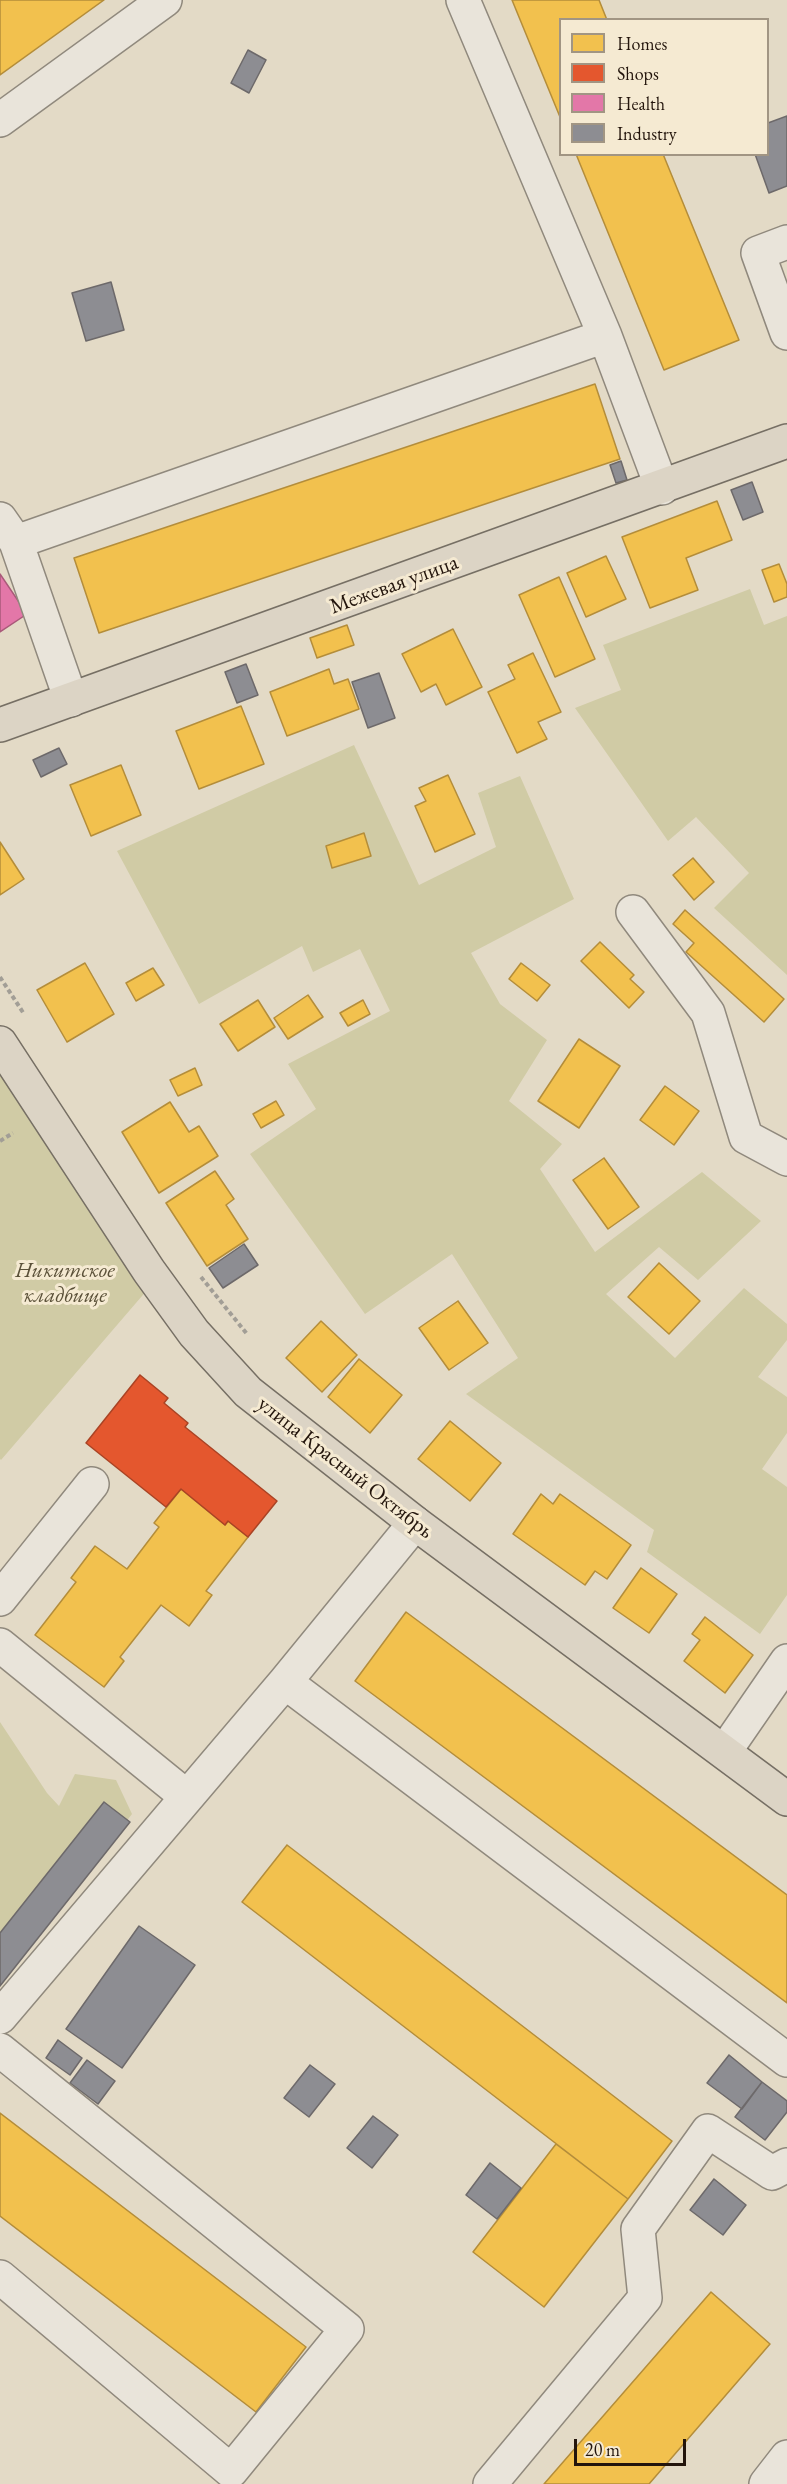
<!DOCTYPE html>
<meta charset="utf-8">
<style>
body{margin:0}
#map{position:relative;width:787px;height:2484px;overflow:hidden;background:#e3dac6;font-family:"EB Garamond",serif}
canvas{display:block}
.legend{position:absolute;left:559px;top:18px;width:210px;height:138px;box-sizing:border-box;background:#f5ead2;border:2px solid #a19583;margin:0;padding:8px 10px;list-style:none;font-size:18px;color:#23150c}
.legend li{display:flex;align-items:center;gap:12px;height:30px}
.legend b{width:30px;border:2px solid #a19583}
.scale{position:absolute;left:574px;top:2439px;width:112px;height:27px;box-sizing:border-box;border:3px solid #23150c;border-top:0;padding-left:8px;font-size:18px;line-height:21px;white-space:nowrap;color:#23150c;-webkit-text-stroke:4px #f5ead2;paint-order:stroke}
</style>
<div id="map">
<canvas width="787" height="2484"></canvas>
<ul class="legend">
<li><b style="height:16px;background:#f2c14e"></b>Homes</li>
<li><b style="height:16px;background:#e4572e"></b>Shops</li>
<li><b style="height:16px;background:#e377a8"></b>Health</li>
<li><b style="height:16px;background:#8d8d92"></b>Industry</li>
</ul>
<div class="scale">20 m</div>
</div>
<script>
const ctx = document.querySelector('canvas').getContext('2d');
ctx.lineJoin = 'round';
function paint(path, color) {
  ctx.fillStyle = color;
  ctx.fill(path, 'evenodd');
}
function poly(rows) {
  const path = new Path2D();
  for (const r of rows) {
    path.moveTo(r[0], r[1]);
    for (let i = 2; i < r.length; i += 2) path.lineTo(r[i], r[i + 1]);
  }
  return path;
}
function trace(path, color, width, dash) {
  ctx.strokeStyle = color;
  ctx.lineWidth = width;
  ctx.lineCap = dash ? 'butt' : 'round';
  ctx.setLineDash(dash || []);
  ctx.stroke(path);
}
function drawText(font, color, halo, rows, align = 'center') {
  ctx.font = font + ' "EB Garamond",serif';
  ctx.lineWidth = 6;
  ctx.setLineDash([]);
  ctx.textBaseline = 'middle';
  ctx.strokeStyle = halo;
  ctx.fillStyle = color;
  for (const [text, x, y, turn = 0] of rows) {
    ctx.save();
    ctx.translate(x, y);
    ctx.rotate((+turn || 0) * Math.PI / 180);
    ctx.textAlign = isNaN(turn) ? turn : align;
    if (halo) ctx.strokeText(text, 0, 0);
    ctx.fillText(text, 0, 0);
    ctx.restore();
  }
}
paint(poly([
 [750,589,764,625,787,616,787,975,714,908,749,873,696,817,668,841,575,708,621,690,603,645],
 [354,745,419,885,496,847,478,793,520,776,574,899,471,953,500,1004,547,1040,509,1101,562,1144,540,1169,595,1252,702,1172,761,1221,698,1280,659,1247,606,1294,675,1358,744,1288,787,1324,787,1340,758,1377,787,1397,787,1433,762,1469,787,1487,787,1595,760,1634,647,1552,654,1530,466,1394,518,1358,452,1254,365,1314,250,1154,316,1109,288,1064,390,1011,360,949,313,972,302,946,199,1004,117,851],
 [0,1065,148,1289,1,1460,0,1459],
 [0,1722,47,1793,59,1806,75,1774,116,1780,132,1814,0,1987]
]), '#d0cba5');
const homes = poly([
 [0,0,104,0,0,75,0,0],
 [512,0,599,0,607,20,560,20,560,117,512,0],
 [576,154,663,154,739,340,664,370,576,154],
 [595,384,620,459,99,633,74,558,595,384],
 [717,501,732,540,686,558,698,590,650,608,622,537,717,501],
 [606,556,626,599,586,617,567,573,606,556],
 [779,564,787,584,787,597,774,602,762,570,779,564],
 [559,577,595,659,555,677,519,595,559,577],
 [347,625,354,645,317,658,310,638,347,625],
 [453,629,482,687,446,705,436,684,421,692,402,654,453,629],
 [533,653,561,712,538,722,547,739,517,753,488,692,515,679,508,665,533,653],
 [329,669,334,684,348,679,359,709,287,736,270,692,329,669],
 [241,706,264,764,199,789,176,731,241,706],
 [121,765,141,815,91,836,70,785,121,765],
 [448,775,475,834,435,852,415,806,426,801,419,788,448,775],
 [364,833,371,856,332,868,326,846,364,833],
 [0,842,24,879,0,895,0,842],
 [693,858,714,882,694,900,673,875,693,858],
 [685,910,784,999,764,1022,686,952,694,943,673,924,685,910],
 [600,942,634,975,630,979,644,992,629,1008,581,961,600,942],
 [85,963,114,1014,67,1042,37,990,85,963],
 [521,963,550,985,537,1001,509,979,521,963],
 [153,968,164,985,136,1001,126,983,153,968],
 [308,995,323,1017,288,1039,274,1018,308,995],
 [258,1000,275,1027,238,1051,220,1024,258,1000],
 [363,1000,370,1014,348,1026,340,1013,363,1000],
 [579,1039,620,1066,579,1128,538,1101,579,1039],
 [195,1068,202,1085,178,1096,170,1080,195,1068],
 [665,1086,699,1111,674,1145,640,1120,665,1086],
 [276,1101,284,1115,261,1128,253,1114,276,1101],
 [170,1102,189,1132,199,1126,218,1156,159,1193,122,1132,170,1102],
 [604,1158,639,1207,608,1229,573,1180,604,1158],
 [215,1171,234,1199,226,1205,248,1239,207,1266,166,1203,215,1171],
 [659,1263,700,1301,669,1334,628,1297,659,1263],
 [458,1301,488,1343,449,1370,419,1328,458,1301],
 [321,1321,357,1355,322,1392,286,1358,321,1321],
 [359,1359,402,1395,370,1433,328,1397,359,1359],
 [450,1421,501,1463,470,1501,418,1459,450,1421],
 [181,1489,225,1525,228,1521,248,1537,206,1591,212,1595,189,1626,161,1605,120,1657,124,1661,104,1687,35,1635,76,1582,71,1578,95,1546,127,1569,159,1527,154,1523,181,1489],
 [541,1494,553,1504,560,1494,631,1545,607,1579,595,1571,585,1585,513,1534,541,1494],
 [641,1568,677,1594,649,1633,613,1608,641,1568],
 [406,1612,787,1895,787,2003,355,1681,406,1612],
 [705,1617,753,1655,725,1693,684,1661,700,1640,692,1634,705,1617],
 [287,1845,672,2141,628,2199,242,1902,287,1845],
 [0,2113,306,2347,256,2412,0,2216,0,2113],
 [556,2144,628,2199,544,2307,473,2252,556,2144],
 [711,2292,770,2344,649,2484,544,2484,711,2292]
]);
paint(homes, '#f2c14e');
trace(homes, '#b48d3a', 1.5);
const shops = poly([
 [140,1375,168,1398,164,1403,188,1423,185,1427,277,1501,248,1537,228,1521,225,1525,181,1489,166,1507,86,1443,140,1375]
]);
paint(shops, '#e4572e');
trace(shops, '#aa4324', 1.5);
const health = poly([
 [0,574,27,614,0,632,0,574]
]);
paint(health, '#e377a8');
trace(health, '#a95a79', 1.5);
const industry = poly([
 [248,50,266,60,249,93,231,83,248,50],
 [787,116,787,186,769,193,755,154,768,154,768,123,787,116],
 [111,282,124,330,86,341,72,293,111,282],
 [621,461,627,480,616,483,610,465,621,461],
 [752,482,763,512,743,520,731,490,752,482],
 [246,664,258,695,237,703,225,672,246,664],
 [379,673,395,718,368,728,352,682,379,673],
 [59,748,67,764,41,777,33,760,59,748],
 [244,1244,258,1265,223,1288,209,1268,244,1244],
 [104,1802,130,1822,0,1986,0,1933,104,1802],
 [139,1926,195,1965,122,2068,66,2029,139,1926],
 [58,2040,82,2058,70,2075,46,2058,58,2040],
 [729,2055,762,2082,742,2109,707,2083,729,2055],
 [87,2060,115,2081,98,2104,70,2083,87,2060],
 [310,2065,335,2084,309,2117,284,2098,310,2065],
 [762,2082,787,2101,787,2112,765,2140,735,2117,762,2082],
 [373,2116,398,2135,372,2168,347,2148,373,2116],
 [490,2163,521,2188,497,2219,466,2195,490,2163],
 [714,2179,746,2205,723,2235,690,2210,714,2179]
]);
paint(industry, '#8d8d92');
trace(industry, '#6d696a', 1.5);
const minor = poly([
 [463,0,605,336,662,488],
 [0,120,165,0],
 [787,242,758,253,787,333],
 [0,519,16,542,71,700],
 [16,542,605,336],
 [633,912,708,1013,746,1137,787,1159],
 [0,1599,92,1484],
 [0,1645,187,1797],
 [285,1682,787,2060],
 [725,1751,787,1661],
 [0,2017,285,1682,415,1523],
 [0,2050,347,2329,231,2471,0,2277],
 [490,2484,645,2298,638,2229,708,2131,772,2173,787,2165],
 [766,2484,787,2457]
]);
const major = poly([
 [0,725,787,441],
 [0,1043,149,1271,194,1333,248,1392,415,1523,787,1799]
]);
trace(minor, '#90897d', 36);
trace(major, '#766f64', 36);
trace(poly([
 [0,977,24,1014],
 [0,1141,13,1133],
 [201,1277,247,1334]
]), '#a29e96', 4, [4.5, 3]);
trace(minor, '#e9e4da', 33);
trace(major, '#dcd4c5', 33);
drawText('22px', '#23150c', '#f5ead2', [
 ["Межевая улица",394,585,-20],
 ["улица Красный Октябрь",345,1468,38]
]);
drawText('italic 22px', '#5a5038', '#f5ead2', [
 ["Никитское",65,1271],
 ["кладбище",65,1296]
]);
</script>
